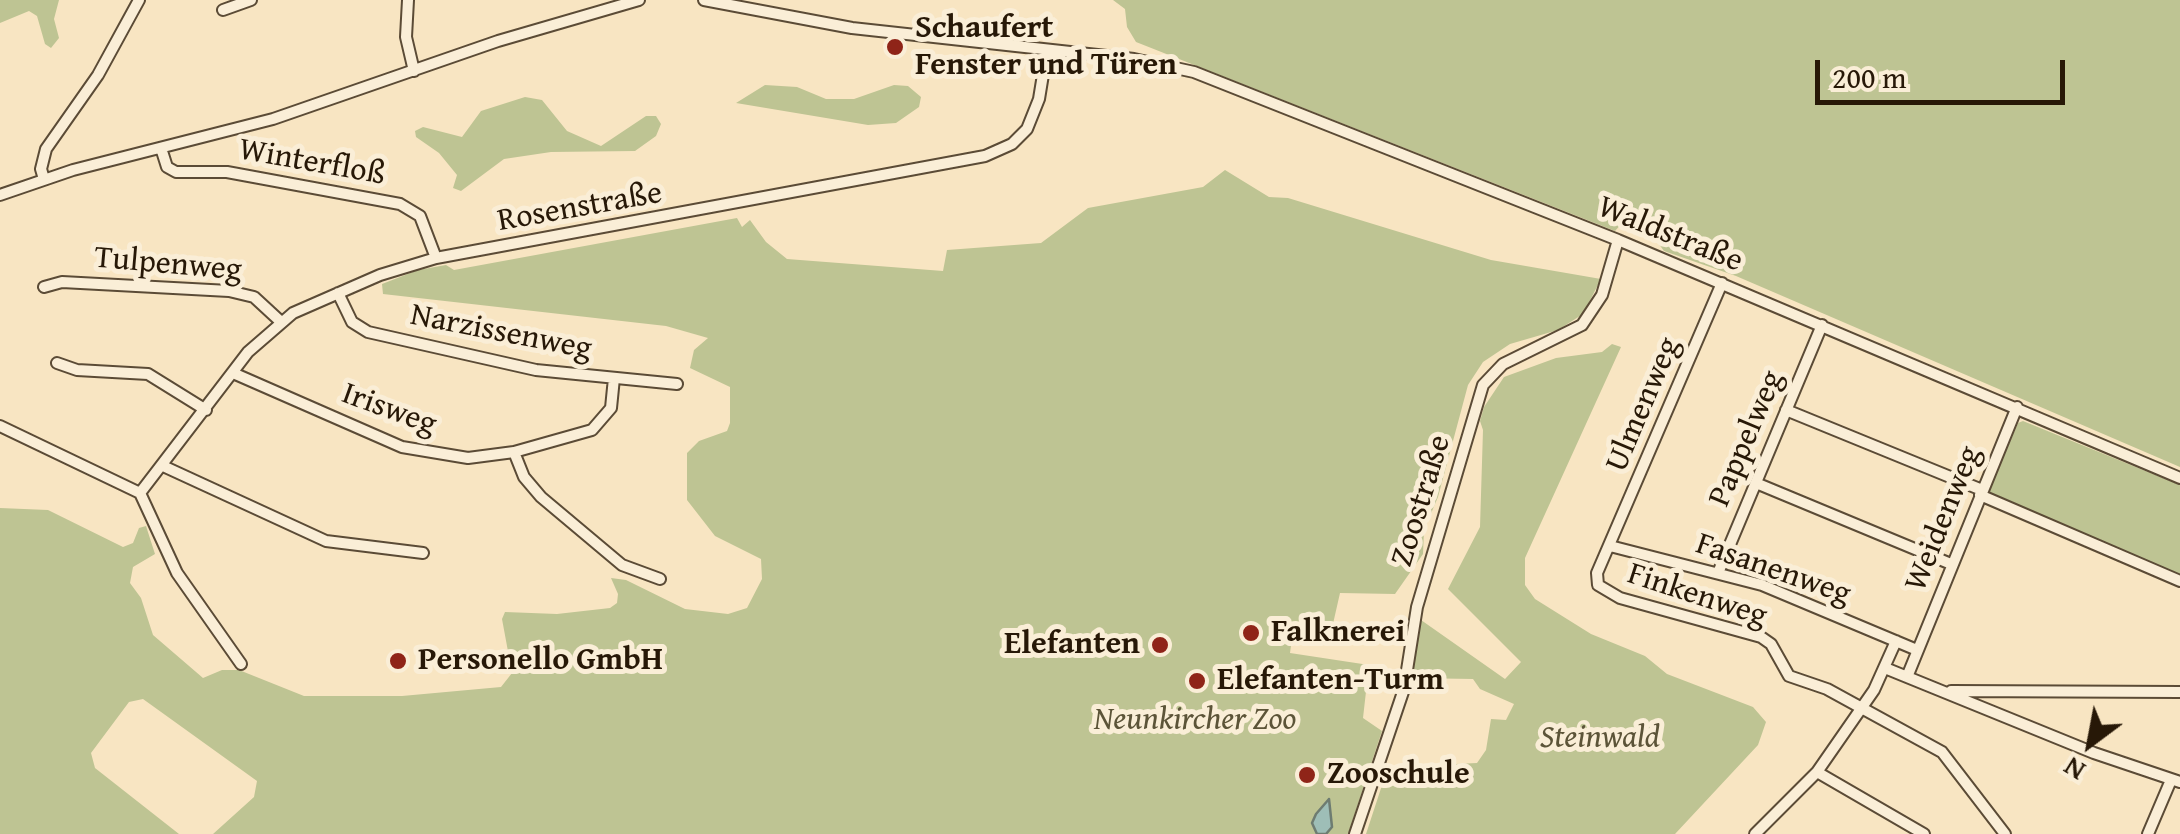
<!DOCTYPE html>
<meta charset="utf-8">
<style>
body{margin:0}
#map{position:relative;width:2180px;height:834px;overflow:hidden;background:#f8e5c2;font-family:"Gentium Book Plus",serif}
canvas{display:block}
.north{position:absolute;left:2040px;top:694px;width:100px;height:100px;-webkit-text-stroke:8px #faeed7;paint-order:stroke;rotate:212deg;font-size:28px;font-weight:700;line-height:40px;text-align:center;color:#271807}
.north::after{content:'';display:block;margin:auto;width:35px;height:45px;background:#271807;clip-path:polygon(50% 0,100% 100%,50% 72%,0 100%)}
.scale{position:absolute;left:1815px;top:60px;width:250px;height:45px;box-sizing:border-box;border:5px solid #271807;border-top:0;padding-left:12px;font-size:30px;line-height:35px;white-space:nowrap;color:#271807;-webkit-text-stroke:8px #faeed7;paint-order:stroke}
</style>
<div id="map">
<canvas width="2180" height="834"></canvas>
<div class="north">N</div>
<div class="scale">200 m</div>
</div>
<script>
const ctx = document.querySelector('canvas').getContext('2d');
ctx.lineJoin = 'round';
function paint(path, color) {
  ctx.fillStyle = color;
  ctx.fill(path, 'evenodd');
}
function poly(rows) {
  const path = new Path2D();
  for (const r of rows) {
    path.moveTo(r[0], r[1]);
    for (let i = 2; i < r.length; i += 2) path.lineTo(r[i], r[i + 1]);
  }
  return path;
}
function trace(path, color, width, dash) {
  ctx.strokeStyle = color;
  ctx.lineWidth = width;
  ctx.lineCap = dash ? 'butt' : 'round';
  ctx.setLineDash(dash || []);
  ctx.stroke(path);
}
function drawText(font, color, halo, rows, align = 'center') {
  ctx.font = font + ' "Gentium Book Plus",serif';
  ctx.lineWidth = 10;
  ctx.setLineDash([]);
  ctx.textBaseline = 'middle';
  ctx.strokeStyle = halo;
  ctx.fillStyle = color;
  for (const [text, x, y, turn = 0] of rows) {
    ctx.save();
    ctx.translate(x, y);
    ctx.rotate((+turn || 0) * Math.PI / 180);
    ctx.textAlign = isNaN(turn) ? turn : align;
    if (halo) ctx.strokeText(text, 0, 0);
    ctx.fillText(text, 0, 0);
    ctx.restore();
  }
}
paint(poly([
 [0,0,59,0,54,19,59,38,51,48,45,44,37,16,29,11,0,23],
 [1113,0,2180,0,2180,467,1736,276,1664,251,1650,232,1624,221,1615,231,1136,42,1127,27,1125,9],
 [765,85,797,87,826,99,854,99,894,85,908,86,921,97,919,107,896,123,868,125,736,103],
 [525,97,542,100,567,131,601,146,646,116,656,116,661,124,656,136,635,151,551,152,504,159,461,191,453,188,457,175,439,153,416,137,415,131,423,127,462,137,481,111],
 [1225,170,1269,197,1288,198,1491,260,1601,279,1583,314,1558,330,1510,344,1483,362,1468,385,1438,497,1424,530,1423,554,1395,594,1340,593,1330,637,1293,631,1290,653,1369,665,1363,718,1382,731,1348,834,213,834,254,797,257,781,143,699,129,702,91,753,95,768,179,834,0,834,0,508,48,510,123,547,133,543,139,528,146,526,155,554,133,567,130,583,141,598,153,635,203,678,222,670,239,670,304,696,402,696,501,687,512,673,502,619,505,612,557,614,610,608,617,603,618,594,611,578,626,580,685,609,728,614,747,608,762,579,761,559,715,536,687,500,687,453,699,441,727,431,730,423,730,387,690,368,694,350,708,338,666,326,383,294,382,284,418,270,446,265,454,270,737,218,742,227,750,220,766,242,787,259,943,271,947,250,1041,243,1088,208,1203,187],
 [1612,344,1621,347,1525,558,1525,585,1535,599,1591,634,1645,656,1667,674,1753,707,1766,722,1758,745,1675,834,1366,834,1386,773,1392,767,1477,763,1486,750,1491,719,1506,720,1514,704,1480,689,1473,679,1411,678,1421,620,1505,679,1521,662,1448,589,1480,527,1483,430,1480,421,1484,407,1504,377,1556,358,1602,352],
 [2023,421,2180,485,2180,576,1993,498,1989,491,2018,423]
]), '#bec493');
const water = poly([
 [1329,799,1332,827,1326,834,1317,834,1312,823,1316,814,1329,799]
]);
paint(water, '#9ebeb7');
trace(water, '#6e7c71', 2.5);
const minor = poly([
 [408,0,406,37,414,71],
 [704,0,852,28,1134,59,1194,72,1618,240,2180,478],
 [223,10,251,0],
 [161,148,167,167,176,172,227,172,400,204,420,216,436,258],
 [44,179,41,169,46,149,98,75,139,0],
 [0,195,73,170,273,119,498,41,639,0],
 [1722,283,1597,573,1598,585,1620,598,1761,637,1771,644,1789,676,1827,689,1942,752,2005,834],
 [44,287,62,282,229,291,254,297,280,321],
 [338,293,352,322,368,332,536,370,677,384],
 [57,363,77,370,148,374,206,410],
 [233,373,402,447,468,458,514,452,592,430,611,408,614,378],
 [1786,410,1982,490],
 [0,426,140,493,177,573,241,664],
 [514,452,524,477,541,497,622,565,660,579],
 [163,466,326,541,423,553],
 [1756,483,1951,564],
 [140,493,248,352,293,313,380,275,436,258,985,156,1012,144,1027,129,1039,99,1047,50],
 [1980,495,2180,581],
 [1610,546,1762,585,1917,650],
 [1718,573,1822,325],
 [1885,668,2094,753,2180,782],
 [1907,677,2017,407],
 [1951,691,2180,692],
 [1817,772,1924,834],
 [1355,834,1404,689,1417,607,1483,385,1503,364,1582,325,1602,295,1618,240],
 [1755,834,1817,772,1874,690,1896,641],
 [2148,834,2171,780]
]);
trace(minor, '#5b4b36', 14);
trace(minor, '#faeed7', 10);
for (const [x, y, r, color] of [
 [895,47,10,"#8f2418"],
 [1251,633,10,"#8f2418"],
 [1160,645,10,"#8f2418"],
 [398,661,10,"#8f2418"],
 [1197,681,10,"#8f2418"],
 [1307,775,10,"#8f2418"]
]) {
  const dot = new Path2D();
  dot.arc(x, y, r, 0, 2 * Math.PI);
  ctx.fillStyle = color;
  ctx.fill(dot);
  trace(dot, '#faeed7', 4);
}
drawText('bold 32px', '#271807', '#faeed7', [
 ["Schaufert",915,29],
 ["Fenster und Türen",915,66],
 ["Falknerei",1271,633],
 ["Elefanten",1140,645,"right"],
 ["Personello GmbH",418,661],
 ["Elefanten-Turm",1217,681],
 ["Zooschule",1327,775]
], 'left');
drawText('32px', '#271807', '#faeed7', [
 ["Winterfloß",312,163,10],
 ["Rosenstraße",580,208,-10],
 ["Waldstraße",1670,235,22],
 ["Tulpenweg",168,265,5],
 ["Narzissenweg",501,333,11],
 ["Ulmenweg",1644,405,-67],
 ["Irisweg",389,410,20],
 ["Pappelweg",1747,439,-67],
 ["Zoostraße",1422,501,-73],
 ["Weidenweg",1944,519,-68],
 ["Fasanenweg",1773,570,19],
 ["Finkenweg",1697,596,18]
]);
drawText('italic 32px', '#5c5438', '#faeed7', [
 ["Neunkircher Zoo",1195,721],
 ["Steinwald",1600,739]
]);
</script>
